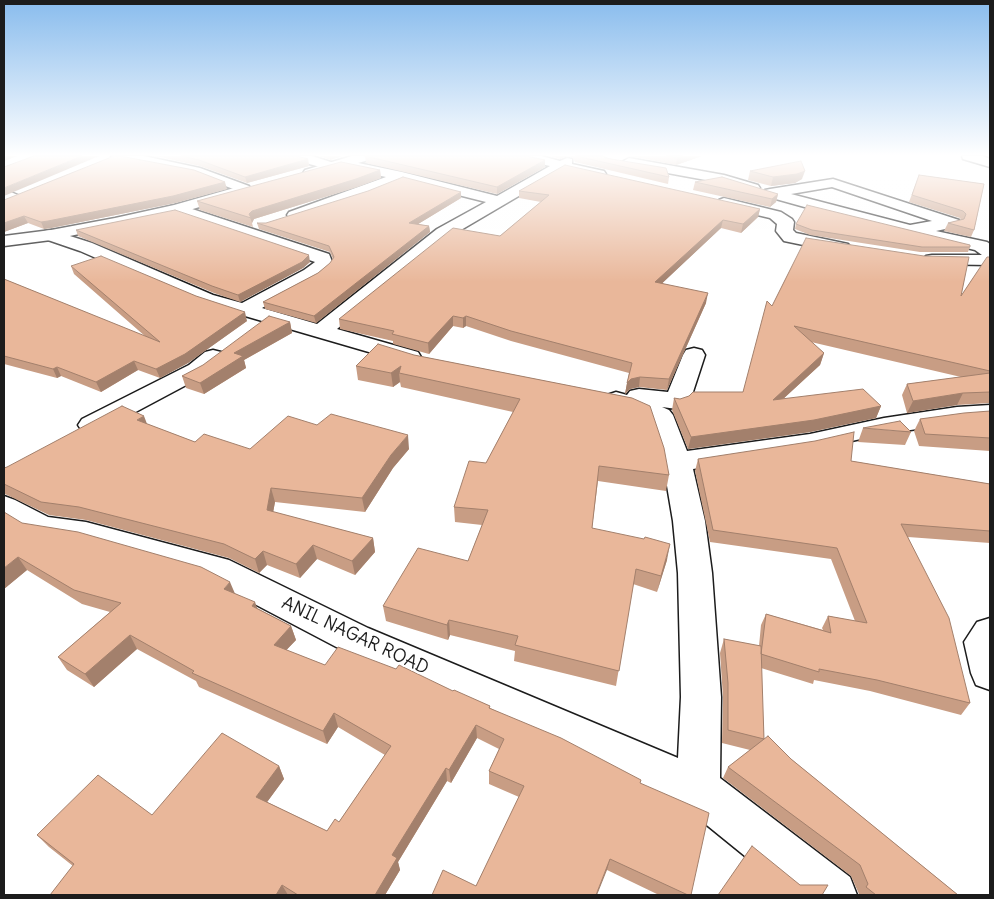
<!DOCTYPE html>
<style>
body{margin:0}
#map{position:relative;width:994px;height:899px;overflow:hidden;background:#fff;font-family:Delius,sans-serif}
canvas{display:block}
.frame{position:absolute;inset:0;border:5px solid #1c1c1c;pointer-events:none}
</style>
<div id="map">
<canvas width="994" height="899"></canvas>
<div class="frame"></div>
</div>
<script>
const ctx = document.querySelector('canvas').getContext('2d');
ctx.lineJoin = 'round';
function poly(rows) {
  const path = new Path2D();
  for (const r of rows) {
    path.moveTo(r[0], r[1]);
    for (let i = 2; i < r.length; i += 2) path.lineTo(r[i], r[i + 1]);
  }
  return path;
}
function trace(path, color, width, dash) {
  ctx.strokeStyle = color;
  ctx.lineWidth = width;
  ctx.lineCap = dash ? 'butt' : 'round';
  ctx.setLineDash(dash || []);
  ctx.stroke(path);
}
function paint(path, color) {
  ctx.fillStyle = color;
  ctx.fill(path, 'evenodd');
}
function drawText(font, color, halo, rows, align = 'center') {
  ctx.font = font + ' Delius,sans-serif';
  ctx.lineWidth = 4;
  ctx.setLineDash([]);
  ctx.textBaseline = 'middle';
  ctx.strokeStyle = halo;
  ctx.fillStyle = color;
  for (const [text, x, y, turn = 0] of rows) {
    ctx.save();
    ctx.translate(x, y);
    ctx.rotate((+turn || 0) * Math.PI / 180);
    ctx.textAlign = isNaN(turn) ? turn : align;
    if (halo) ctx.strokeText(text, 0, 0);
    ctx.fillText(text, 0, 0);
    ctx.restore();
  }
}
const minor = poly([
 [111,156,144,156,200,168,249,186,251,189,249,192,244,193,196,175,117,160,111,156],
 [291,156,312,156,337,164,344,160,402,172,497,196,550,166,518,159,517,156,541,156,560,161,567,158,572,159,572,164,604,171,606,174,599,178,563,170,449,237,337,329,418,352,421,357,418,362,410,364,245,316,235,315,233,313,199,303,80,251,45,239,43,235,45,231,51,230,92,243,213,295,242,303,304,270,315,262,171,212,169,209,171,206,183,206,329,254,333,264,330,268,318,278,262,308,317,324,437,229,486,202,403,181,295,220,289,218,287,215,289,212,386,177,341,167,334,171,292,159,291,156],
 [962,156,983,156,990,159,990,167,963,159,962,156],
 [629,158,724,175,758,185,760,188,758,191,753,192,722,183,624,165,622,162,629,158],
 [833,179,959,220,961,223,959,226,936,231,987,242,990,244,990,265,926,264,923,260,926,256,932,255,982,255,975,250,869,225,765,196,763,193,765,190,770,189,833,179],
 [832,187,932,221,910,225,791,194,832,187],
 [4,189,20,196,23,199,20,202,15,204,4,199,4,189],
 [724,198,781,212,792,219,794,222,793,230,796,233,848,244,851,248,848,252,842,253,784,241,776,231,777,224,770,218,719,206,716,203,719,200,724,198],
 [694,348,702,350,705,355,690,401,686,406,677,409,662,407,669,410,673,415,687,451,810,434,884,418,957,407,990,405,990,421,957,423,884,434,810,450,693,469,705,521,712,573,721,697,720,778,850,877,857,895,793,895,682,805,342,650,207,579,86,544,42,538,31,535,4,520,4,496,15,500,48,517,86,522,229,560,368,628,678,758,681,697,678,573,673,521,663,462,649,419,628,411,607,405,603,400,607,395,616,392,627,395,630,391,639,389,668,392,683,355,686,350,694,348],
 [213,350,221,352,224,357,205,375,100,431,91,433,82,431,78,425,82,419,189,365,205,352,213,350],
 [990,618,990,690,976,685,971,673,964,642,977,622,990,618]
]);
const major = poly([
 [352,156,373,156,372,159,310,177,303,173,305,170,352,156],
 [234,188,239,189,241,192,239,195,183,212,51,240,4,246,4,236,51,230,115,218,174,205,234,188]
]);
trace(minor, '#1c1c1c', 3);
trace(major, '#1c1c1c', 3);
paint(minor, '#fff');
paint(major, '#fff');
paint(poly([
 [155,156,297,156,308,159,309,166,247,183,200,166],
 [319,156,342,156,330,160],
 [365,156,545,167,497,194,366,163],
 [550,156,567,156,560,159],
 [569,156,603,156,669,177,668,184,575,162,572,157],
 [631,156,702,156,676,165],
 [380,170,381,178,357,187,254,219,252,223,253,227,200,210,197,201],
 [750,171,802,179,795,183,771,186,748,180],
 [919,175,984,184,974,230,971,237,944,231,948,223,961,220,960,218,909,202],
 [695,182,778,194,776,202,770,207,693,190],
 [227,189,175,203,51,228,44,229,28,223,4,232,4,200],
 [519,191,760,209,758,217,741,233,721,228,662,283,706,303,667,390,639,387,630,389,625,394,629,373,511,341,466,326,463,328,453,326,429,354,393,344,393,341,340,329,339,319,500,236,541,202,519,198],
 [461,198,418,224,429,226,430,232,316,323,265,309,263,302,318,273,330,263,333,259,330,252,259,229,257,223,266,223],
 [796,224,970,247,968,252,920,252,810,235,795,229],
 [76,230,310,262,303,268,240,302,214,293,78,236],
 [990,257,990,403,957,405,907,413,902,395,907,384,961,377,811,342,824,353,820,365,783,399,881,406,876,418,810,432,688,449,672,410,674,398,680,399,743,392,772,306,961,296],
 [71,266,247,321,188,363,160,378,138,370,101,392,61,376,57,378,4,364,4,279,146,337,74,274],
 [290,322,292,333,244,360,246,368,204,394,186,388,182,376],
 [414,355,632,398,669,475,666,491,598,481,592,528,667,560,657,592,633,584,616,686,514,661,515,651,450,635,448,640,386,621,383,606,468,561,482,525,455,522,454,507,486,463,513,412,401,387,400,382,393,387,358,380,356,366],
 [990,411,990,451,919,446,914,431,920,419],
 [147,424,195,442,250,449,317,425,409,449,393,468,365,512,275,502,273,512,373,538,375,552,355,575,317,559,300,578,267,565,259,573,229,558,86,520,49,515,5,494,4,495,4,468],
 [863,428,911,432,905,445,858,442],
 [698,459,851,461,990,484,990,543,908,537,970,703,961,715,870,691,814,680,813,684,761,668,764,739,763,740,791,759,958,895,858,895,859,894,851,876,723,778,728,767,750,750,722,743,723,697,720,653,724,639,759,646,761,625,766,614,823,630,822,628,828,616,855,621,831,559,710,542,695,471],
 [22,523,235,594,257,608,291,626,296,640,286,650,325,665,453,691,490,706,490,708,640,783,691,895,659,895,607,870,476,886,519,797,489,784,489,771,499,749,477,738,451,783,447,781,398,862,400,870,385,895,50,895,73,866,49,847,37,835,152,815,279,766,284,779,267,802,327,831,339,822,385,755,338,727,327,744,199,687,196,681,137,649,94,687,67,670,58,657,110,612,82,604,27,570,4,589]
]), '#c89d84');
paint(poly([
 [4,156,17,156,4,161],
 [82,156,99,156,4,196,4,188],
 [330,156,342,156,330,160],
 [560,156,567,156,560,159],
 [683,156,702,156,676,165,677,158],
 [308,159,309,166,247,183,245,177],
 [545,160,545,167,497,194,497,187],
 [380,170,381,178,357,187,254,219,252,223,249,214,252,211],
 [805,171,802,179,795,183,771,186,773,177],
 [225,182,227,189,175,203,51,228,44,229,41,222],
 [461,192,461,198,410,229,409,223],
 [778,194,776,202,770,207,772,199],
 [760,209,758,217,741,233,743,224],
 [24,216,28,223,4,232,4,223],
 [723,220,721,228,654,291,655,282],
 [429,226,430,232,316,323,314,316],
 [309,255,310,262,303,268,240,302,238,295],
 [708,293,706,303,667,390,669,379],
 [245,312,247,321,188,363,160,378,156,369],
 [453,316,453,326,429,354,428,343],
 [466,316,466,326,463,328,463,318],
 [290,322,292,333,244,360,246,368,204,394,200,383,234,353],
 [824,353,820,365,769,412,773,400],
 [134,361,138,370,101,392,96,382],
 [401,366,399,373,400,382,393,387,391,373],
 [57,367,61,376,57,378,53,369],
 [640,377,639,387,630,389,625,394,627,383,631,379],
 [963,393,957,405,907,413,913,401],
 [881,406,876,418,810,432,688,449,691,437],
 [144,416,149,429,137,420],
 [408,435,409,449,393,468,365,512,362,498,391,455],
 [271,488,275,502,271,524,267,510],
 [373,538,375,552,355,575,352,561],
 [670,544,667,560,657,592,661,576],
 [313,545,317,559,300,578,296,564],
 [263,551,267,565,259,573,255,559],
 [18,557,27,570,4,589,4,568],
 [230,582,236,596,224,589],
 [255,602,260,616,252,606],
 [449,620,450,635,448,640,447,625],
 [291,626,296,640,278,659,274,645],
 [130,635,137,649,94,687,85,674],
 [334,713,338,727,327,744,323,731],
 [476,725,477,738,451,783,449,770],
 [279,766,284,779,262,809,256,797],
 [446,768,447,781,398,862,400,870,385,895,375,895,392,855],
 [610,859,607,870,597,895,596,895],
 [282,885,288,895,276,895]
]), '#a3806c');
const building = poly([
 [34,156,82,156,4,188,4,167,34,156],
 [114,156,120,156,194,170,225,182,173,196,48,221,41,222,24,216,4,223,4,200,114,156],
 [182,156,297,156,308,159,245,177,199,160,182,156],
 [365,156,526,156,545,160,497,187,365,156],
 [576,156,603,156,605,158,666,168,669,177,576,156],
 [667,156,683,156,677,158,667,156],
 [801,161,805,171,797,174,773,177,750,171,801,161],
 [341,162,380,170,356,179,252,211,249,214,251,218,197,201,341,162],
 [565,165,760,209,743,224,723,220,655,282,708,293,669,379,640,377,631,379,627,383,632,363,511,331,466,316,463,318,453,316,428,343,392,334,394,331,339,319,453,228,500,236,549,195,519,191,565,165],
 [919,175,984,184,974,230,948,223,964,219,966,214,963,211,912,195,919,175],
 [403,177,461,192,409,223,429,226,314,316,263,302,318,273,330,263,334,257,329,246,257,223,266,223,368,191,403,177],
 [722,177,778,194,772,199,695,182,722,177],
 [807,205,970,245,970,247,922,247,812,230,796,224,807,205],
 [175,210,309,255,302,262,238,295,212,286,76,230,175,210],
 [806,238,924,256,969,257,961,296,987,257,990,257,990,371,794,326,824,353,773,400,863,389,881,406,814,420,691,437,674,398,680,399,689,396,693,392,743,392,767,301,772,306,806,238],
 [101,256,196,296,245,312,185,354,156,369,134,361,96,382,57,367,53,369,4,356,4,279,160,342,71,266,101,256],
 [269,316,290,322,234,353,243,356,200,383,182,376,203,365,269,316],
 [378,344,414,355,632,398,650,406,664,448,669,475,599,466,592,528,644,539,645,537,670,544,661,576,636,569,619,671,515,645,518,636,449,620,447,625,383,606,418,548,468,561,488,510,454,507,469,461,486,463,520,399,399,373,401,366,391,373,356,366,378,344],
 [990,373,990,392,963,393,913,401,907,384,990,373],
 [122,406,144,416,137,420,195,442,204,434,250,449,288,416,317,425,331,414,408,435,391,455,362,498,271,488,267,510,373,538,352,561,313,545,296,564,263,551,255,559,224,544,79,507,41,502,4,484,4,468,7,467,122,406],
 [990,411,990,438,925,434,920,419,964,413,990,411],
 [900,421,911,432,863,428,900,421],
 [854,432,851,461,990,484,990,531,901,524,949,618,970,703,877,680,819,669,819,672,761,654,766,614,831,633,828,616,867,623,837,548,713,530,698,459,815,441,854,432],
 [4,512,22,523,78,532,201,567,230,582,224,589,255,602,252,606,291,626,274,645,325,665,338,647,396,669,399,665,453,691,454,690,490,706,489,708,561,738,641,780,640,783,709,813,691,895,688,895,610,859,596,895,432,895,443,870,476,886,524,786,489,771,504,739,476,725,449,770,446,768,392,855,397,858,375,895,298,895,282,885,276,895,50,895,74,864,37,835,98,775,152,815,222,733,279,766,256,797,327,831,335,819,339,822,391,746,334,713,323,731,192,673,194,671,130,635,85,674,58,657,121,603,74,590,18,557,4,568,4,512],
 [724,639,761,646,764,739,728,730,728,683,724,639],
 [768,736,791,759,958,895,876,895,866,887,868,884,860,865,728,767,768,736],
 [752,846,800,885,828,885,822,895,718,895,752,846]
]);
paint(building, '#e9b79a');
trace(building, '#a3806c', 1);
const sky = ctx.createLinearGradient(0, 0, 0, 282);
sky.addColorStop(0, '#89bced');
sky.addColorStop(0.55, '#fff');
sky.addColorStop(1, '#ffffff00');
ctx.fillStyle = sky;
ctx.fillRect(0, 0, 994, 282);
drawText('18px', '#1c1c1c', '#fff', [
 ["ANIL NAGAR ROAD",355,636,25]
]);
</script>
